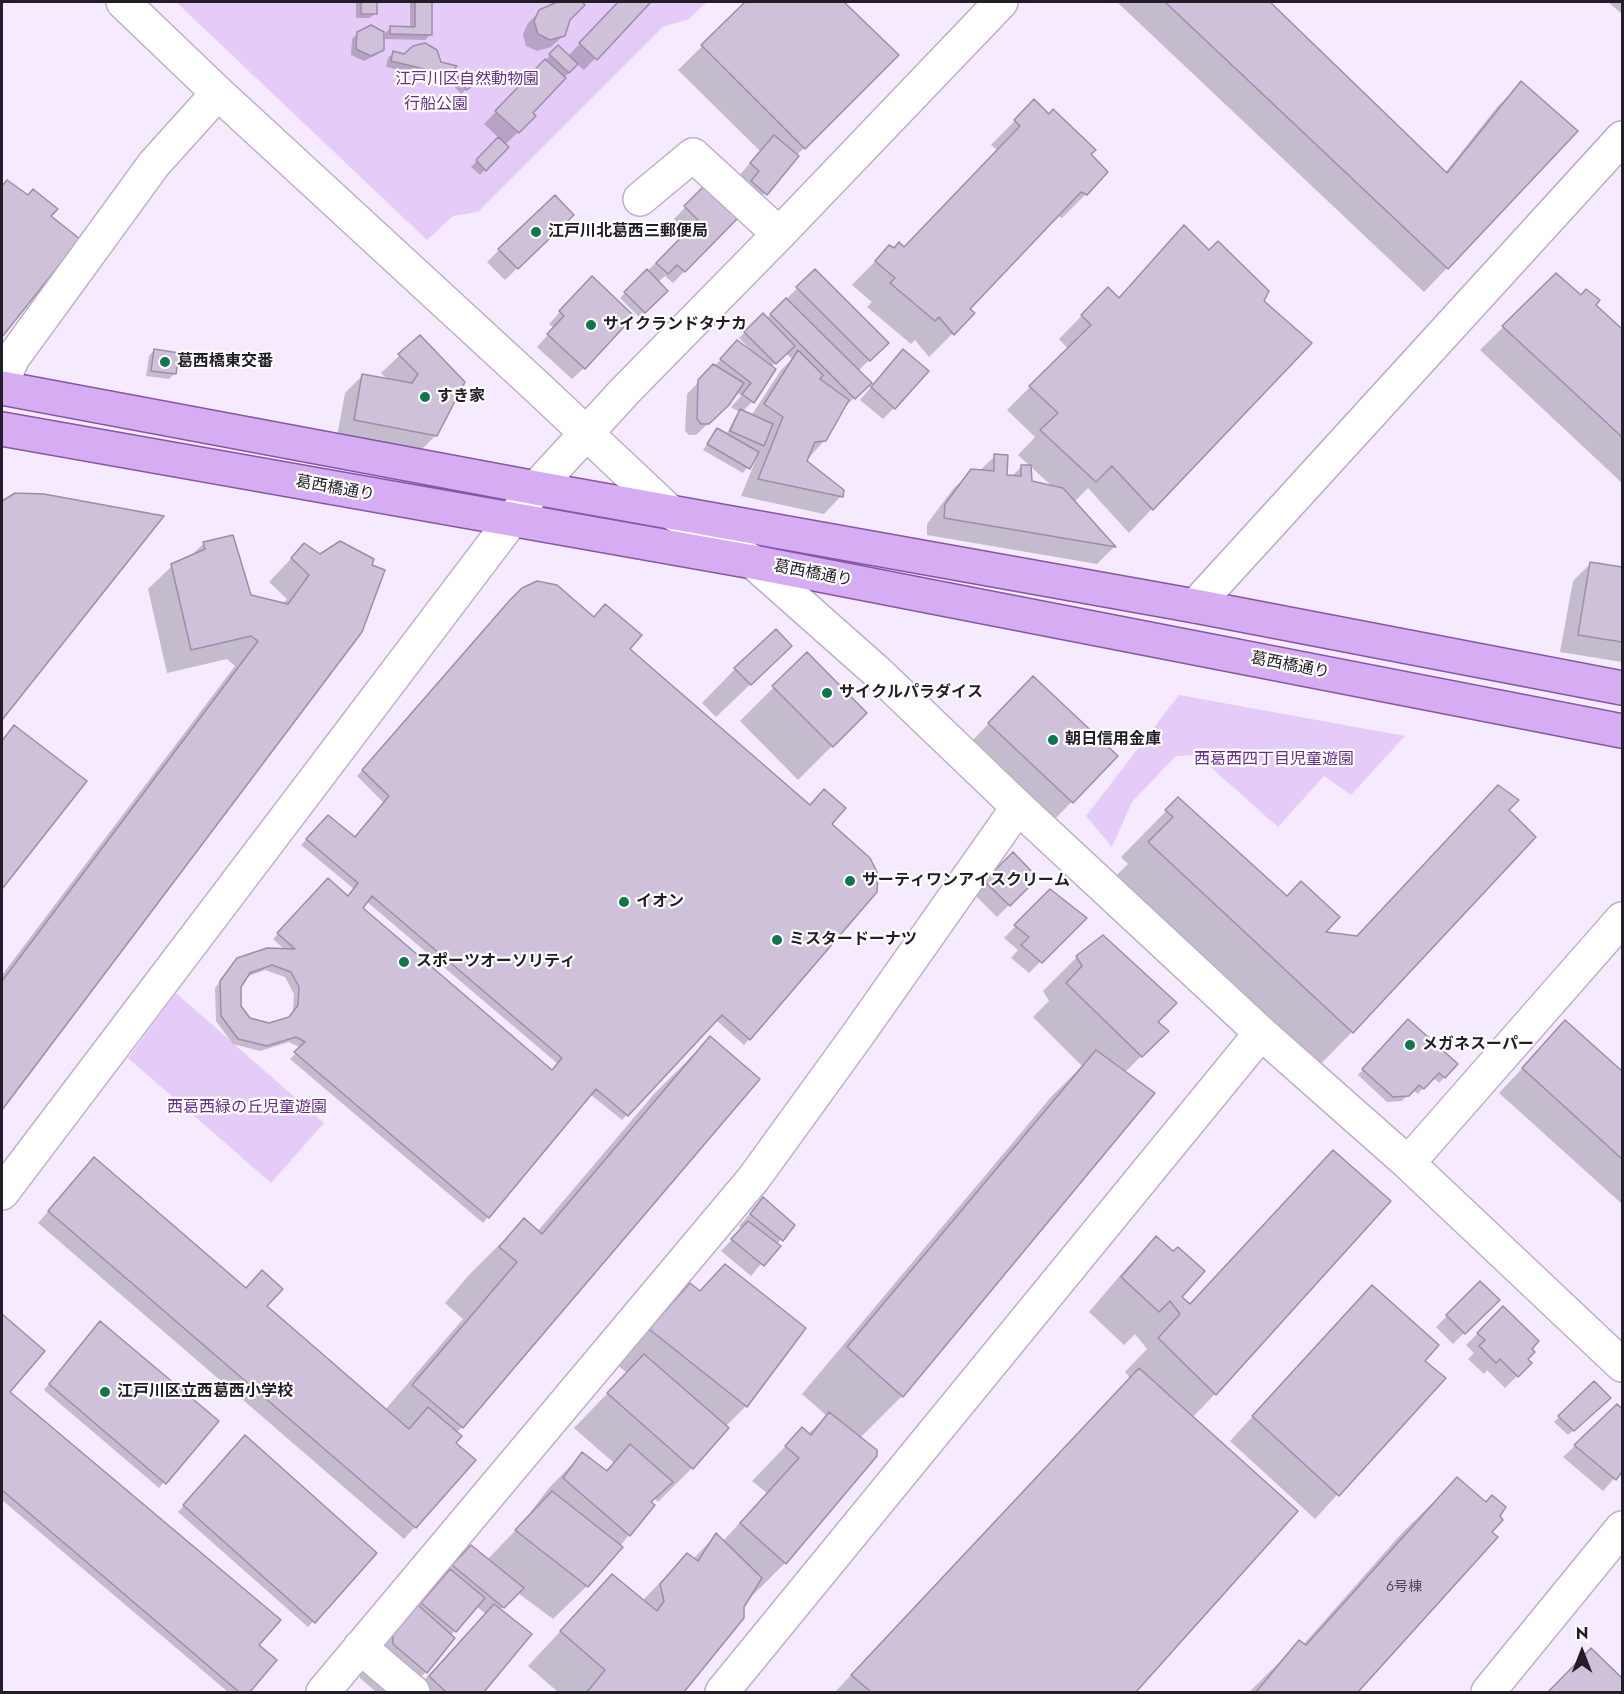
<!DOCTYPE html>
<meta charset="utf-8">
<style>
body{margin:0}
#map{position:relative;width:1624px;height:1694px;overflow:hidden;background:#f5eaff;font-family:Jost,sans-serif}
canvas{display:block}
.frame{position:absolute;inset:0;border:3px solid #231d27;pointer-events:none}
.north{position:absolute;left:1552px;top:1622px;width:60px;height:60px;-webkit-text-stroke:4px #fff;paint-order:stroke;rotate:0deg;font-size:16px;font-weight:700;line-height:24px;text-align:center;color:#231d27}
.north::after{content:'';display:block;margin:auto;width:21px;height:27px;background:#231d27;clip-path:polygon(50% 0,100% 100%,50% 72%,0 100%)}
</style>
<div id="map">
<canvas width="1624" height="1694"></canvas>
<div class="frame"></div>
<div class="north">N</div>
</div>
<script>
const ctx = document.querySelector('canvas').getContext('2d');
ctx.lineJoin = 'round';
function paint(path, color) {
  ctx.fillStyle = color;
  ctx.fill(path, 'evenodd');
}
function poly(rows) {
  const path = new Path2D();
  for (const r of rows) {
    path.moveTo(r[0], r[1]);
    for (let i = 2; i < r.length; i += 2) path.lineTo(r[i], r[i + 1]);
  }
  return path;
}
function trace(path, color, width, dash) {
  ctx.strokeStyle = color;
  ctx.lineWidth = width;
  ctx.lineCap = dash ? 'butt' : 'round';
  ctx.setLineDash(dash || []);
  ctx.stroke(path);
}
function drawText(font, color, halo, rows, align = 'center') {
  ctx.font = font + ' Jost,"Noto Sans JP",sans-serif';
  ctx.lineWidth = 4.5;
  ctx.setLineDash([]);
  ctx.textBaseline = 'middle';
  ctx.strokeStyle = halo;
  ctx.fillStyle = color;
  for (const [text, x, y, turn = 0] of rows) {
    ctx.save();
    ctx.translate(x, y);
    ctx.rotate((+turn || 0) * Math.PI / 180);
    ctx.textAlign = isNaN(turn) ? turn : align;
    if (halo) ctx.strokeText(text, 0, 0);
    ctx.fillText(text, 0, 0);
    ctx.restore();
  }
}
paint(poly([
 [176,2,707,2,689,19,663,27,478,212,453,216,427,240],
 [1179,695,1405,736,1351,795,1324,776,1278,827,1197,755,1176,756,1132,802,1112,847,1086,816],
 [176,993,324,1123,271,1183,128,1058]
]), '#e5ccf8');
paint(poly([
 [356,2,376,2,376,13,370,18,356,18],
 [410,2,431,2,431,34,425,40,385,39,385,33,391,28,410,28],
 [559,2,580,2,583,5,568,20,564,35,551,47,537,51,526,46,523,34,528,23,540,11,554,6],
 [619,2,649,2,584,70,577,64,531,113,534,116,505,145,507,147,480,175,471,167,499,138,484,124,558,47,568,56],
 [747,2,842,2,896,55,796,156,754,206,739,176,760,151,678,70],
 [1117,2,1268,2,1445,173,1498,106,1522,83,1447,268,1424,292],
 [1608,2,1622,2,1622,14],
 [358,33,382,49,376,55,364,61,351,55,352,39],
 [393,53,454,67,442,79,386,67,388,58],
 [465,73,474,83,461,94,452,84],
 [1034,101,1089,154,1086,194,1062,218,1057,215,968,309,973,313,929,357,915,340,911,344,867,307,872,302,852,285,889,247,894,250,903,248,997,150,991,145],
 [7,182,77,239,2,334,2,187],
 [704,188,736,218,673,283,665,276,658,282,666,291,639,317,620,298,687,232,674,219],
 [572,215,505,280,487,262,499,250],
 [1184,227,1309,343,1129,533,1088,488,1074,502,1114,547,1097,564,927,535,927,524,953,489,972,471,979,471,995,456,1006,477,1011,477,1022,466,1030,482,1054,488,1018,455,1035,437,1007,410,1068,349,1059,339,1108,289,1117,299],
 [815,271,887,343,858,371,869,383,843,409,825,440,805,462,841,496,824,514,741,496,757,457,755,457,743,473,703,450,718,430,726,435,735,417,739,412,731,407,741,396,736,392,728,404,696,435,689,435,685,431,687,394,728,352,752,353,753,352,739,338,763,315,766,319],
 [786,353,792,359,781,370,751,416,742,412,752,402,771,367],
 [1556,275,1622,331,1622,483,1480,350],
 [580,290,584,368,572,379,537,347,554,328,549,324],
 [419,337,436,435,418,453,337,437,345,393,363,375,388,380,381,373],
 [154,350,175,373,169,379,146,376,149,356],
 [892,363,894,408,883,419,860,400],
 [4,501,161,517,2,718,2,503],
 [204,543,250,596,283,604,287,599,269,582,304,545,361,632,2,1109,2,975,235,666,227,659,167,673,148,589,172,566,190,557],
 [1591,563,1622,569,1622,662,1560,652,1573,581],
 [505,607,628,649,830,824,876,891,744,1045,716,1020,622,1120,590,1094,483,1223,290,1059,301,1048,289,1042,260,1051,233,1044,216,1021,215,988,232,965,285,950,273,939,328,880,347,897,354,889,301,845,328,817,355,838,384,803,357,776],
 [366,901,558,1064,552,1071,361,909],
 [265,970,285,977,294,994,293,1011,288,1018,269,1025,250,1020,240,1006,240,987,246,977],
 [807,654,865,713,798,780,740,721],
 [735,669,756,679,716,717,702,703],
 [1015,696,1116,756,1054,820,971,742],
 [14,727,85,781,2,887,2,739],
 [1498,787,1507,810,1352,1032,1307,1078,1103,889,1128,864,1121,857,1178,799,1323,933,1355,937],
 [1013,854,1036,878,997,917,974,894],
 [1050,891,1085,918,1029,973,1011,958,1018,950,1004,938],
 [1077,957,1167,1031,1125,1072,902,1396,860,1438,876,1456,785,1563,751,1597,749,1595,742,1607,742,1617,682,1692,558,1692,528,1666,612,1576,642,1601,687,1555,693,1559,716,1535,723,1541,767,1493,752,1481,802,1429,808,1434,827,1416,802,1394,1051,1097,1082,1066,1033,1017,1049,1001,1043,991],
 [1408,1021,1456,1065,1439,1083,1433,1077,1418,1094,1413,1090,1402,1101,1387,1102,1358,1075],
 [1566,1022,1622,1073,1622,1204,1499,1093],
 [710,1038,462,1427,456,1433,454,1443,415,1527,404,1539,38,1223,83,1171,265,1306,385,1410,463,1319,445,1303,468,1276,524,1220,537,1232,654,1094],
 [1333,1152,1388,1201,1215,1394,1192,1418,1296,1511,1134,1692,835,1692,1131,1379,1125,1372,1147,1349,1135,1334,1124,1345,1089,1312,1123,1272,1156,1238,1180,1297,1189,1305],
 [763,1199,793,1225,751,1276,721,1251,742,1229,739,1226],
 [1480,1283,1497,1300,1453,1344,1436,1327],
 [690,1285,746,1406,725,1427,726,1428,692,1468,658,1502,654,1498,650,1503,629,1535,587,1586,553,1619,518,1593,500,1610,530,1635,482,1692,413,1692,486,1614,476,1606,450,1636,453,1638,426,1672,405,1692,376,1692,360,1678,360,1666,412,1613,443,1578,442,1577,471,1547,487,1560,531,1514,530,1513,549,1488,582,1454,605,1471,614,1463,574,1428,627,1373,616,1364,657,1319],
 [1372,1287,1422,1361,1444,1378,1315,1519,1230,1441],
 [1503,1308,1530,1349,1526,1359,1530,1363,1505,1388,1487,1370,1484,1374,1468,1359,1474,1353,1466,1345],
 [2,1316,42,1351,8,1392,257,1645,275,1660,248,1692,228,1692,2,1500],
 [95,1328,217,1421,159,1488,44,1390],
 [1594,1383,1604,1403,1568,1435,1554,1422],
 [1617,1406,1622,1411,1622,1470,1603,1491,1563,1457],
 [240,1443,375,1553,308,1627,178,1512],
 [1457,1479,1490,1532,1496,1537,1356,1692,1249,1692,1300,1642,1303,1645,1401,1534],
 [1591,1650,1622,1680,1622,1692,1549,1692]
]), '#0003');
const building = poly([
 [361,2,377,2,377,14,361,14,361,2],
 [415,2,432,2,432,35,390,34,390,26,415,27,415,2],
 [557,2,582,2,585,5,570,20,565,36,550,40,538,34,534,21,539,10,557,2],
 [618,2,651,2,597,60,579,43,618,2],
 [745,2,844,2,899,55,805,149,701,45,745,2],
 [1165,2,1270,2,1447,173,1521,81,1578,131,1448,269,1165,2],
 [371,25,384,32,384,50,371,56,356,49,357,32,371,25],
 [425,43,437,50,441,62,457,66,449,75,391,61,393,51,404,54,413,46,425,43],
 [558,45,578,64,569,73,549,54,558,45],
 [545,59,566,78,533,113,536,116,519,133,495,111,545,59],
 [465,71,476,83,467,90,457,78,465,71],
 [1034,99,1049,114,1053,109,1096,150,1091,154,1108,172,1087,195,1081,192,970,309,975,313,954,335,939,317,935,321,890,283,895,278,875,261,889,245,894,248,899,242,904,247,1020,126,1014,120,1034,99],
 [774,135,799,156,767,195,751,181,759,171,750,163,774,135],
 [498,137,509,147,486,171,476,160,498,137],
 [7,180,28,195,33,189,58,209,51,216,80,239,2,337,2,186,7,180],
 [704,186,738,218,685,272,677,265,668,274,656,263,698,220,684,206,704,186],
 [555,195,574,215,518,269,498,249,555,195],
 [1184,225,1209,250,1218,241,1269,291,1264,301,1312,343,1153,510,1112,466,1096,482,1040,430,1058,413,1029,386,1091,325,1081,315,1108,287,1119,298,1184,225],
 [647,269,668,291,645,313,624,292,647,269],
 [815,269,889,343,870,361,796,287,815,269],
 [1556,273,1581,295,1586,289,1600,300,1596,305,1622,329,1622,437,1502,326,1556,273],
 [592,276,634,316,585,369,547,334,564,316,559,311,592,276],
 [786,298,872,383,855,399,770,314,786,298],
 [763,313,795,346,776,364,744,332,763,313],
 [420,335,465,382,437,436,354,420,362,374,412,383,418,374,398,354,420,335],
 [737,340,776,369,754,403,742,394,751,383,720,359,737,340],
 [154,349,179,353,176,374,151,371,154,349],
 [903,349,929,371,895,409,871,387,903,349],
 [798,350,823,375,820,379,849,400,826,441,815,442,807,461,844,490,843,497,758,479,783,417,764,404,798,350],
 [713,364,744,383,729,405,709,424,701,424,697,419,698,380,713,364],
 [740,409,773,424,764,446,730,431,740,409],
 [717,428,759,452,750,469,707,444,717,428],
 [994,454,1008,455,1007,475,1021,476,1021,465,1031,465,1032,481,1063,488,1116,547,944,518,945,504,971,469,994,471,994,454],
 [15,493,44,494,164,516,2,720,2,501,15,493],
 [233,535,251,595,288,604,309,575,291,558,304,543,320,554,340,541,374,559,372,565,385,570,362,632,2,1110,2,981,258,641,251,636,191,650,171,564,205,549,203,542,233,535],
 [1590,562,1622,567,1622,642,1578,635,1590,562],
 [537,581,557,585,594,617,605,604,642,635,630,649,810,805,824,789,846,808,832,824,870,858,878,874,877,892,750,1040,722,1015,628,1116,596,1089,489,1218,294,1052,305,1042,296,1037,267,1046,238,1039,221,1016,220,981,237,958,267,948,295,949,277,933,328,878,348,896,358,883,306,839,328,815,355,837,389,796,362,770,510,600,522,588,537,581],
 [372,896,562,1058,552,1070,363,908,372,896],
 [272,965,291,972,299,987,298,1005,289,1017,269,1023,250,1018,241,1006,241,987,250,973,272,965],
 [776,629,792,646,751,685,734,668,776,629],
 [807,652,867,713,833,747,772,686,807,652],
 [1033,676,1118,756,1073,803,988,723,1033,676],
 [14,725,87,781,2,889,2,741,14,725],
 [1498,785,1519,800,1509,810,1536,837,1353,1033,1148,842,1173,817,1165,810,1178,797,1287,896,1301,881,1340,917,1326,932,1357,936,1498,785],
 [1013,852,1038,878,1010,906,984,881,1013,852],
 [1050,889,1087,918,1042,963,1021,945,1029,937,1014,925,1050,889],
 [1103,935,1177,1003,1158,1022,1169,1031,1142,1057,1066,983,1082,966,1076,956,1103,935],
 [1408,1019,1458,1064,1445,1078,1439,1073,1424,1089,1419,1085,1409,1096,1393,1097,1362,1069,1408,1019],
 [1565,1020,1622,1071,1622,1159,1522,1068,1565,1020],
 [710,1036,760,1079,463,1428,412,1385,517,1262,499,1247,524,1218,542,1234,710,1036],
 [1096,1050,1155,1093,903,1397,847,1347,1096,1050],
 [1333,1150,1391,1201,1216,1395,1158,1338,1180,1314,1170,1301,1159,1312,1121,1277,1156,1236,1173,1251,1178,1247,1205,1271,1182,1297,1190,1304,1333,1150],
 [94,1157,246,1288,262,1270,283,1289,267,1306,409,1429,428,1407,462,1436,456,1443,476,1460,416,1528,48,1211,94,1157],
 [763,1197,795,1225,783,1241,750,1214,763,1197],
 [748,1221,781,1246,764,1266,731,1239,748,1221],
 [725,1264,806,1328,747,1407,649,1329,690,1283,700,1291,725,1264],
 [1480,1281,1500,1300,1465,1334,1446,1315,1480,1281],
 [1372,1285,1439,1345,1425,1361,1446,1378,1339,1496,1252,1416,1372,1285],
 [1503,1306,1539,1341,1532,1349,1535,1352,1528,1359,1532,1363,1518,1377,1500,1359,1496,1363,1479,1346,1485,1340,1477,1333,1503,1306],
 [2,1314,45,1351,10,1392,281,1620,259,1645,277,1660,250,1692,239,1692,2,1490,2,1314],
 [100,1321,219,1421,166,1484,49,1384,100,1321],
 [644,1354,729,1428,693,1469,607,1393,644,1354],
 [1139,1368,1298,1511,1136,1692,871,1692,851,1675,1139,1368],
 [1594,1381,1611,1398,1574,1431,1558,1416,1594,1381],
 [1617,1404,1622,1409,1622,1472,1616,1480,1574,1445,1617,1404],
 [829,1412,877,1450,877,1456,786,1564,740,1523,799,1458,785,1446,802,1427,811,1435,829,1412],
 [245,1435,377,1553,315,1623,183,1505,245,1435],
 [630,1444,673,1482,651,1502,655,1505,630,1536,563,1478,582,1452,607,1471,630,1444],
 [1457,1477,1486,1502,1492,1495,1506,1507,1500,1516,1503,1520,1492,1532,1498,1537,1358,1692,1256,1692,1299,1640,1306,1645,1457,1477],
 [552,1491,623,1547,588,1587,515,1530,552,1491],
 [716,1533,762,1578,744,1607,744,1618,684,1692,587,1692,605,1670,560,1631,612,1574,657,1611,664,1601,660,1584,687,1553,698,1561,716,1533],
 [471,1545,524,1588,504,1608,452,1565,471,1545],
 [450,1569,485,1598,456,1632,421,1603,450,1569],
 [494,1604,532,1634,484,1692,446,1692,429,1676,494,1604],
 [418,1605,455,1638,427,1673,393,1644,393,1630,418,1605],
 [1591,1648,1622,1678,1622,1692,1548,1692,1591,1648]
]);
paint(building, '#cfc1da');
trace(building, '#9c8ea6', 1.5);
const minor = poly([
 [123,2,218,93,535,385,669,511,753,562,876,671,1018,807,1261,1033,1408,1163,1622,1365],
 [640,199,693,155,779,234],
 [2,384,12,359,154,164,218,93],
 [1195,606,1622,138],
 [1408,1163,1622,919],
 [2,1193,536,488,625,391,779,234,1001,2],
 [360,1647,413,1692],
 [323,1692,754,1178,859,1033,1018,807],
 [722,1692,1261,1033],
 [1488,1692,1622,1528]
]);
const major = poly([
 [2,388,536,488,1195,606,1622,688],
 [2,429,753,562,1622,731]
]);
trace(minor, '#bcafc7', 36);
trace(major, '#8656a6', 36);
trace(minor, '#fff', 33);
trace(major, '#d6acf2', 33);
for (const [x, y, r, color] of [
 [536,232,6,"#10764e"],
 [591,325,6,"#10764e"],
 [165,362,6,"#10764e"],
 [425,397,6,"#10764e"],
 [827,693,6,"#10764e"],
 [1053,740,6,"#10764e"],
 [850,881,6,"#10764e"],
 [624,902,6,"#10764e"],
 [777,940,6,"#10764e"],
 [404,962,6,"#10764e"],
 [1410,1045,6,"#10764e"],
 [105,1392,6,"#10764e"]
]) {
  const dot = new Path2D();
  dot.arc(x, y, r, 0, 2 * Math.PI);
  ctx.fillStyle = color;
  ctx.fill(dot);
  trace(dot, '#fff', 2);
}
drawText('14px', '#4e4654', null, [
 ["6号棟",1404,1588]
]);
drawText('16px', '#692e8d', '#fff', [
 ["江戸川区自然動物園",467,80],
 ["行船公園",436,105],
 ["西葛西四丁目児童遊園",1274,760],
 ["西葛西緑の丘児童遊園",247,1108]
]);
drawText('bold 16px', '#231d27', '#fff', [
 ["江戸川北葛西三郵便局",548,232],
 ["サイクランドタナカ",603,325],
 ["葛西橋東交番",177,362],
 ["すき家",437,397],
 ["サイクルパラダイス",839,693],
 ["朝日信用金庫",1065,740],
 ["サーティワンアイスクリーム",862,881],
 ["イオン",636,902],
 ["ミスタードーナツ",789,940],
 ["スポーツオーソリティ",416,962],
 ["メガネスーパー",1422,1045],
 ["江戸川区立西葛西小学校",117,1392]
], 'left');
drawText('16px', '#231d27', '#fff', [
 ["葛西橋通り",335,489,10],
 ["葛西橋通り",813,574,11],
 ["葛西橋通り",1290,666,11]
]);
</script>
